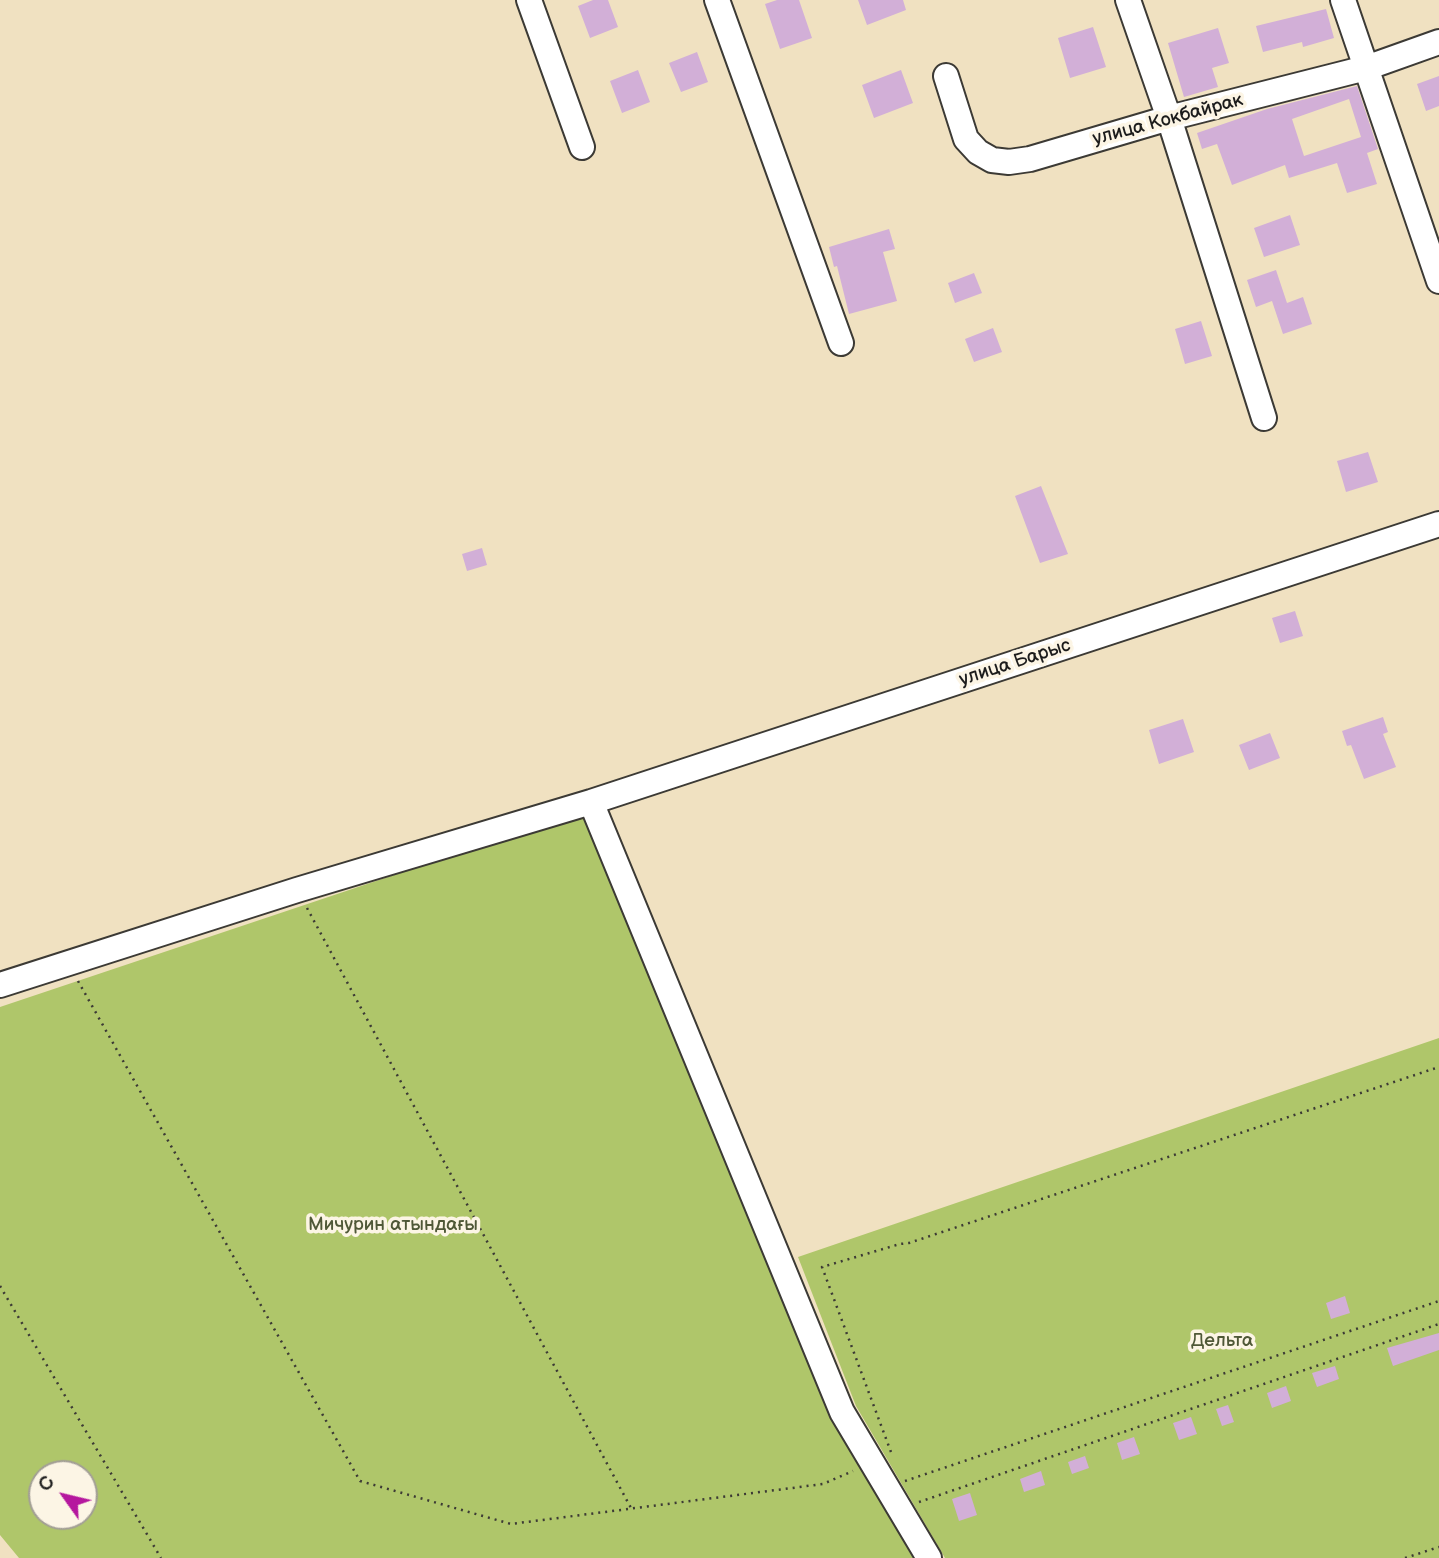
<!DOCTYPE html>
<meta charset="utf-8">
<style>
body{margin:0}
#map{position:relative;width:1439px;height:1558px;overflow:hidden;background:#f0e1c1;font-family:"Balsamiq Sans",sans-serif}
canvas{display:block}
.north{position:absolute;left:28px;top:1460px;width:70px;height:70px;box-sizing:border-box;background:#fcf5e5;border:2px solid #a29e95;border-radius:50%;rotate:304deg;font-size:19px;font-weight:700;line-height:28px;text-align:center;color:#1c1c1c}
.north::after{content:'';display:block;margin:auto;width:24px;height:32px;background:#b5179e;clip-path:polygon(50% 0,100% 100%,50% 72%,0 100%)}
</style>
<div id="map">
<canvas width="1439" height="1558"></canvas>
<div class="north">С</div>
</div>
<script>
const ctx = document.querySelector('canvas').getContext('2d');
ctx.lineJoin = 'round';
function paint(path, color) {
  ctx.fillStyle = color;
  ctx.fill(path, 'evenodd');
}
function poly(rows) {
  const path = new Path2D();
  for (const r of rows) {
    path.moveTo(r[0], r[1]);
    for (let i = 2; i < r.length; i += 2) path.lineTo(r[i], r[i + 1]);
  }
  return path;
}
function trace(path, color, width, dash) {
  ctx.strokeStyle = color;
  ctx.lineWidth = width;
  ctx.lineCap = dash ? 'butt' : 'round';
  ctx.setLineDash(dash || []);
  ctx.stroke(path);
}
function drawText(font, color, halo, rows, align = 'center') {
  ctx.font = font + ' "Balsamiq Sans",sans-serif';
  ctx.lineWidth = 7;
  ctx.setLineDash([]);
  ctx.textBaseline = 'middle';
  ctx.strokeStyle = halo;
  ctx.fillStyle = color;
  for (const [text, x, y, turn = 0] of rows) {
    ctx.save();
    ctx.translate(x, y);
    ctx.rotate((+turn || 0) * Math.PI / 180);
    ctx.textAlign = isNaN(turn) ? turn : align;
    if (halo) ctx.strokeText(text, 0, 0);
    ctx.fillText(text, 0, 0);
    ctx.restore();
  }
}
paint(poly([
 [582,812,832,1416,913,1558,19,1558,0,1535,0,1007],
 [42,1474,84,1474,84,1516,42,1516],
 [1439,1038,1439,1558,945,1558,856,1406,798,1257]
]), '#afc66a');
paint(poly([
 [593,0,608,0,618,27,590,38,578,6],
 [777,0,799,0,812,38,780,49,765,4],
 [858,0,903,0,906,10,867,25],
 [1326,9,1334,38,1303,47,1302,42,1263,52,1256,26],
 [1093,27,1106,67,1070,78,1058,38],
 [1218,28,1229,63,1212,68,1218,87,1184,97,1168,43],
 [697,52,708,82,681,92,669,63],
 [638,70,650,102,622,113,610,81],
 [901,70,913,103,874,118,862,85],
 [1439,76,1439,106,1426,111,1417,84],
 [1357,86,1378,149,1367,153,1377,184,1347,193,1337,163,1289,178,1285,165,1232,185,1217,144,1202,149,1197,133,1267,109],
 [1349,99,1361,137,1304,156,1292,119],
 [1290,215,1300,245,1264,257,1254,228],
 [889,229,895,249,883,252,897,301,849,314,837,266,834,267,829,247],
 [1276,270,1287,303,1303,297,1312,324,1283,334,1272,301,1256,307,1247,280],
 [974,273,982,293,955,303,948,283],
 [1201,321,1212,356,1185,364,1175,329],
 [993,328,1002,352,974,362,965,339],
 [1368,452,1378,482,1346,492,1337,461],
 [1041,486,1068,554,1040,563,1015,496],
 [482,548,487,565,467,571,462,554],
 [1295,611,1303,636,1280,643,1272,618],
 [1383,717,1388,732,1383,734,1396,767,1364,779,1351,745,1347,746,1342,731],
 [1183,719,1194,752,1159,764,1149,730],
 [1270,733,1280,758,1249,770,1239,745],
 [1345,1296,1350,1313,1331,1319,1326,1303],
 [1439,1333,1439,1350,1393,1366,1387,1348],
 [1335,1366,1339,1379,1317,1387,1312,1373],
 [1286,1386,1291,1401,1272,1408,1267,1393],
 [1228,1405,1234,1422,1222,1426,1216,1409],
 [1191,1417,1197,1434,1179,1440,1173,1423],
 [1134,1437,1140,1454,1122,1460,1117,1443],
 [1085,1456,1089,1468,1072,1474,1068,1462],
 [1041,1471,1045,1485,1024,1492,1020,1479],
 [970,1493,977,1515,959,1521,952,1499]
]), '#d2afd7');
const minor = poly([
 [529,0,582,147],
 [717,0,841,343],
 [1128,0,1169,118,1264,418],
 [1343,0,1439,281],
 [946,76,966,139,978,152,992,160,1009,162,1030,159,1169,118,1366,68,1439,42],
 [591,802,842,1412,929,1558],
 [0,985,297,890,591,802,1439,524]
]);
trace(minor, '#3c3a35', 28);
trace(poly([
 [307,908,631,1508],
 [78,981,360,1481,511,1524,823,1484,853,1471],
 [0,1286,161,1558],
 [891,1452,822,1267,900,1244,909,1243,1439,1067],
 [905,1481,1439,1301],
 [919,1502,1439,1324],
 [1405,1558,1439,1547]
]), '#3c3a35', 2.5, [2, 5]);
trace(minor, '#fff', 24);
drawText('19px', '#1c1c1c', '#fcf5e5', [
 ["улица Кокбайрак",1168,120,-15],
 ["улица Барыс",1015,663,-18]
]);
drawText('19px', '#4f5837', '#fcf5e5', [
 ["Мичурин атындағы",393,1225],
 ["Дельта",1222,1341]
]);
</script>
